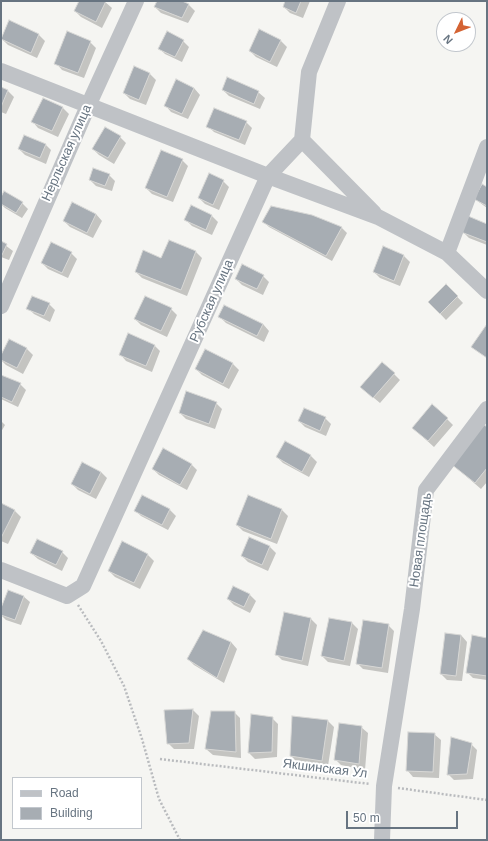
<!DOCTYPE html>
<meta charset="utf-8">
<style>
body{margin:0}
#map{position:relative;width:488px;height:841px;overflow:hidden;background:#f5f5f2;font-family:Arial,sans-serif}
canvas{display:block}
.frame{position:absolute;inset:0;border:2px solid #677481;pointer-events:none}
.legend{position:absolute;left:12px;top:777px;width:130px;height:52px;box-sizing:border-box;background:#fff;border:1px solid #c2c7cd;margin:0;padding:5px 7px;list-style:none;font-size:12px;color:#677481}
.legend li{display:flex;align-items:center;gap:8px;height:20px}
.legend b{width:20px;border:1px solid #c2c7cd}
.north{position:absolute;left:436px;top:12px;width:40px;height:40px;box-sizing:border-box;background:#fff;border:1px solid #c2c7cd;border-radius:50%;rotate:227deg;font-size:11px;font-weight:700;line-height:16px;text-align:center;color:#677481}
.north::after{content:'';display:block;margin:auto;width:14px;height:18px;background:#d46333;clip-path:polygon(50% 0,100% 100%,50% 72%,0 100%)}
.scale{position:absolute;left:346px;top:811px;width:112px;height:18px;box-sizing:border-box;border:2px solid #677481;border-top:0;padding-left:5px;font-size:12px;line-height:14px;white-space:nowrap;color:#677481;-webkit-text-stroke:3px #fff;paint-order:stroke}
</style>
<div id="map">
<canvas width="488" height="841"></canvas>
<div class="frame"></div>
<ul class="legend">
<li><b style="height:5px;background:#bfc2c6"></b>Road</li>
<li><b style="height:11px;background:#a7adb3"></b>Building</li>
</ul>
<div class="north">N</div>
<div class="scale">50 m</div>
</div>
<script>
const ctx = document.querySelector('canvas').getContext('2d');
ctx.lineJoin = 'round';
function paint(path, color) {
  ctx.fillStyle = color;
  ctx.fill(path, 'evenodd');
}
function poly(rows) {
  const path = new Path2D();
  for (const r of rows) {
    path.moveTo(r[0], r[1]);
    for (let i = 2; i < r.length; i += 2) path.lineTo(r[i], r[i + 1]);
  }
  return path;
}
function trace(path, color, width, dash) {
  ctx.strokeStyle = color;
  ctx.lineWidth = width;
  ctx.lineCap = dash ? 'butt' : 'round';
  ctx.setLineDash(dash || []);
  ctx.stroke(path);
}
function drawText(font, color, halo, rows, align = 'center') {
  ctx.font = font + ' Arial,sans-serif';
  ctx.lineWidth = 4;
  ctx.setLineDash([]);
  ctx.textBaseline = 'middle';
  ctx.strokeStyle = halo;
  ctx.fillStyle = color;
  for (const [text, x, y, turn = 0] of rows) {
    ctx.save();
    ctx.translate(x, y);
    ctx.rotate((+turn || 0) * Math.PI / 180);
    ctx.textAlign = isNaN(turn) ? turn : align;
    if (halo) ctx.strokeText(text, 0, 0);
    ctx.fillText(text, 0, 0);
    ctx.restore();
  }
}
paint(poly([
 [80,1,104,1,112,8,102,28,81,17,75,11],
 [158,1,180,1,189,5,195,11,188,23,161,13,155,7],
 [286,1,310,1,303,18,290,13,284,7],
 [10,22,39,35,45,41,37,58,8,45,2,39],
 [183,41,189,47,182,62,165,54,159,48],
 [281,41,287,47,277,67,256,57,250,51],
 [90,42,96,48,84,78,62,70,56,63],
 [134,68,150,74,156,80,146,105,130,99,124,93],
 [1,88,8,91,14,97,6,114,1,112],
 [194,88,200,95,188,119,171,112,165,105],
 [223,90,258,92,265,98,260,109,229,96],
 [43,99,63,108,69,114,58,137,38,128,32,121],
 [246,122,252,128,245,145,214,132,208,126],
 [120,137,126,143,114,164,99,155,93,149],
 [45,144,51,150,46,164,25,155,19,149],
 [182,160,188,166,173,202,152,194,146,188],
 [109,175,115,181,112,191,96,186,90,180],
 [223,181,229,187,219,210,205,204,199,198],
 [487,188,487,208,475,199],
 [1,199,22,203,28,209,22,218,5,208,1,204],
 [192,207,212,216,218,222,212,235,192,226,186,220],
 [96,214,102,221,93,238,70,227,64,221],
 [263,221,341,227,347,233,332,261,269,227],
 [487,225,487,245,469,238,463,232],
 [1,242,13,251,9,260,1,257],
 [196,252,202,258,187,296,142,278,136,272,162,259],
 [71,253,77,259,68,278,48,269,42,263],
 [404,256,410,262,400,286,380,278,374,272],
 [263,276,269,282,263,295,242,285,236,279],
 [446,285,463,303,446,320,429,302],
 [49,304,55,310,50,322,34,314,28,308],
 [225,306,263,324,269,331,264,342,226,323,220,317],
 [171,309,177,315,167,337,141,325,135,319],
 [10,340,27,349,33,355,23,374,6,365,1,360],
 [154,345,160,351,152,372,126,361,120,354],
 [205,351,233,364,239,370,229,389,202,375,196,369],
 [394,374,400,380,380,403,368,393],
 [1,376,20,384,26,390,18,407,1,399],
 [216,403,222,409,215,429,186,419,180,413],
 [325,418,331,424,326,436,305,427,299,421],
 [447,419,453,425,434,447,413,428],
 [1,421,5,425,1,432],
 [487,429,487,482,481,489,452,464],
 [285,442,311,456,317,462,309,477,283,463,277,457],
 [191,464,197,470,187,490,159,475,153,469],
 [101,472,107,478,96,499,78,490,72,484],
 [142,496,170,510,176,516,168,530,141,516,135,510],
 [248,496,282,510,288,516,277,544,243,531,237,525],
 [1,504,15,511,21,517,8,544,1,541],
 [250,538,270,547,276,553,268,571,248,562,242,556],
 [123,543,148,555,154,561,140,589,115,577,109,571],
 [62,552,68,558,62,571,38,559,31,553],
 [234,588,250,595,256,601,250,613,234,605,228,599],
 [23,596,30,602,21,625,6,620,1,615,1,611],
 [311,619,317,625,308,666,282,660,276,654],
 [352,623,358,629,350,666,328,662,322,656],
 [388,625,394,631,388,673,363,669,357,663],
 [446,634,461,635,467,642,462,681,447,680,441,674],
 [487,639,487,680,473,678,467,672],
 [231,642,237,649,224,683,194,665,188,659],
 [193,710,199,716,194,749,174,749,168,743],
 [234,712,240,718,241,758,213,755,206,749],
 [272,718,278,724,277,757,255,759,249,753],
 [328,721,334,727,328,766,297,762,291,756],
 [361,727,368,733,365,770,341,765,335,759],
 [434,734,441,740,439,778,413,777,407,770],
 [471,744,477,750,473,779,454,780,448,774]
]), '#0003');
const building = poly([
 [79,1,106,1,96,22,74,11,79,1],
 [157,1,182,1,189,4,182,18,154,7,157,1],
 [285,1,301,1,296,13,283,7,285,1],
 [9,20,39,34,31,53,1,39,9,20],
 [259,29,281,40,270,62,249,51,259,29],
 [67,31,91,41,78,73,54,64,67,31],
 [167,31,184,40,175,57,158,49,167,31],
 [134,66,150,73,139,100,123,93,134,66],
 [227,77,259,91,254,104,222,90,227,77],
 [176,79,194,88,182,114,164,106,176,79],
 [1,87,8,90,1,107,1,87],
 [43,98,63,107,52,131,31,122,43,98],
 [214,108,247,121,239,140,206,127,214,108],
 [105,127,121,136,108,158,92,149,105,127],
 [24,135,46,144,40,158,18,149,24,135],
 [161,150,183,159,167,197,145,188,161,150],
 [93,168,110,174,105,186,89,180,93,168],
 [209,173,224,180,213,205,198,198,209,173],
 [482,184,487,187,487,206,474,199,482,184],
 [4,191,23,202,16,213,1,204,1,197,4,191],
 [72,202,96,214,87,233,63,221,72,202],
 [191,205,212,215,206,230,184,220,191,205],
 [271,206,312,215,342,227,326,256,262,222,271,206],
 [468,216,487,224,487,242,461,232,468,216],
 [169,240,196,251,181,290,135,272,143,250,161,258,169,240],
 [1,241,7,244,2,255,1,254,1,241],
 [51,242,72,252,62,273,41,263,51,242],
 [383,246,404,255,394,281,373,272,383,246],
 [242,264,264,275,257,289,235,279,242,264],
 [446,284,458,296,440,314,428,302,446,284],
 [32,296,50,303,44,316,26,309,32,296],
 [145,296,172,308,161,331,134,319,145,296],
 [224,305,263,324,257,336,218,317,224,305],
 [487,324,487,358,471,347,487,324],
 [128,333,155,345,146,366,119,355,128,333],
 [9,339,27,348,17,368,1,360,1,355,9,339],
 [205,349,233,363,223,384,195,369,205,349],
 [382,362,395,373,373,398,360,387,382,362],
 [1,375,21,383,12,402,1,397,1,375],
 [186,391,217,402,209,424,179,413,186,391],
 [432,404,448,418,428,441,412,428,432,404],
 [304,408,326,417,320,431,298,421,304,408],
 [483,424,487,427,487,468,475,483,451,464,483,424],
 [285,441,311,455,302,472,276,457,285,441],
 [163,448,192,464,180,485,152,469,163,448],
 [82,462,101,472,90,494,71,484,82,462],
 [142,495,170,509,162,525,134,511,142,495],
 [248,495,282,509,271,539,236,525,248,495],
 [1,503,15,510,1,538,1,503],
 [249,537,270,546,262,565,241,556,249,537],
 [37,539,63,551,56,565,30,553,37,539],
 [122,541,148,554,134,583,108,571,122,541],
 [233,586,250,594,244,607,227,599,233,586],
 [8,590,24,596,15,620,1,615,1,608,8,590],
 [284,612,311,618,302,661,275,655,284,612],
 [329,618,352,622,344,661,321,656,329,618],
 [363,620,389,624,382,668,356,664,363,620],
 [203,630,231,642,217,678,187,659,203,630],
 [445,633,461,635,456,676,440,674,445,633],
 [472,635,487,638,487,676,466,673,472,635],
 [193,709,189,743,167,744,164,710,193,709],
 [211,711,235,711,236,752,205,749,211,711],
 [251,714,273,717,272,752,248,753,251,714],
 [292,716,328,720,322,761,290,756,292,716],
 [339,723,362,726,359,764,334,760,339,723],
 [408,732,435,733,433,772,406,771,408,732],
 [451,737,472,743,467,774,447,775,451,737]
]);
paint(building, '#a7adb3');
trace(building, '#d7d7d5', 1);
trace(poly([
 [78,605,101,641,124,686,142,739,159,799,180,840],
 [160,759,370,784],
 [398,788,487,800]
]), '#b9bbbe', 2.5, [2, 2]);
trace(poly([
 [1,71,268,176,378,217,447,253,487,291],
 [302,140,374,213],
 [447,253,487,147],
 [1,306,88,106,136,1],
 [1,570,67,596,83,586,268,176,302,140,309,72,338,1],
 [382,840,384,786,412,609,426,490,487,409]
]), '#bfc2c6', 16);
drawText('13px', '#677481', '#fff', [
 ["Нерльская улица",67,153,-66],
 ["Рубская улица",212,301,-66],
 ["Новая площадь",421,540,-82],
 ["Якшинская Ул",325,769,7]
]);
</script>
